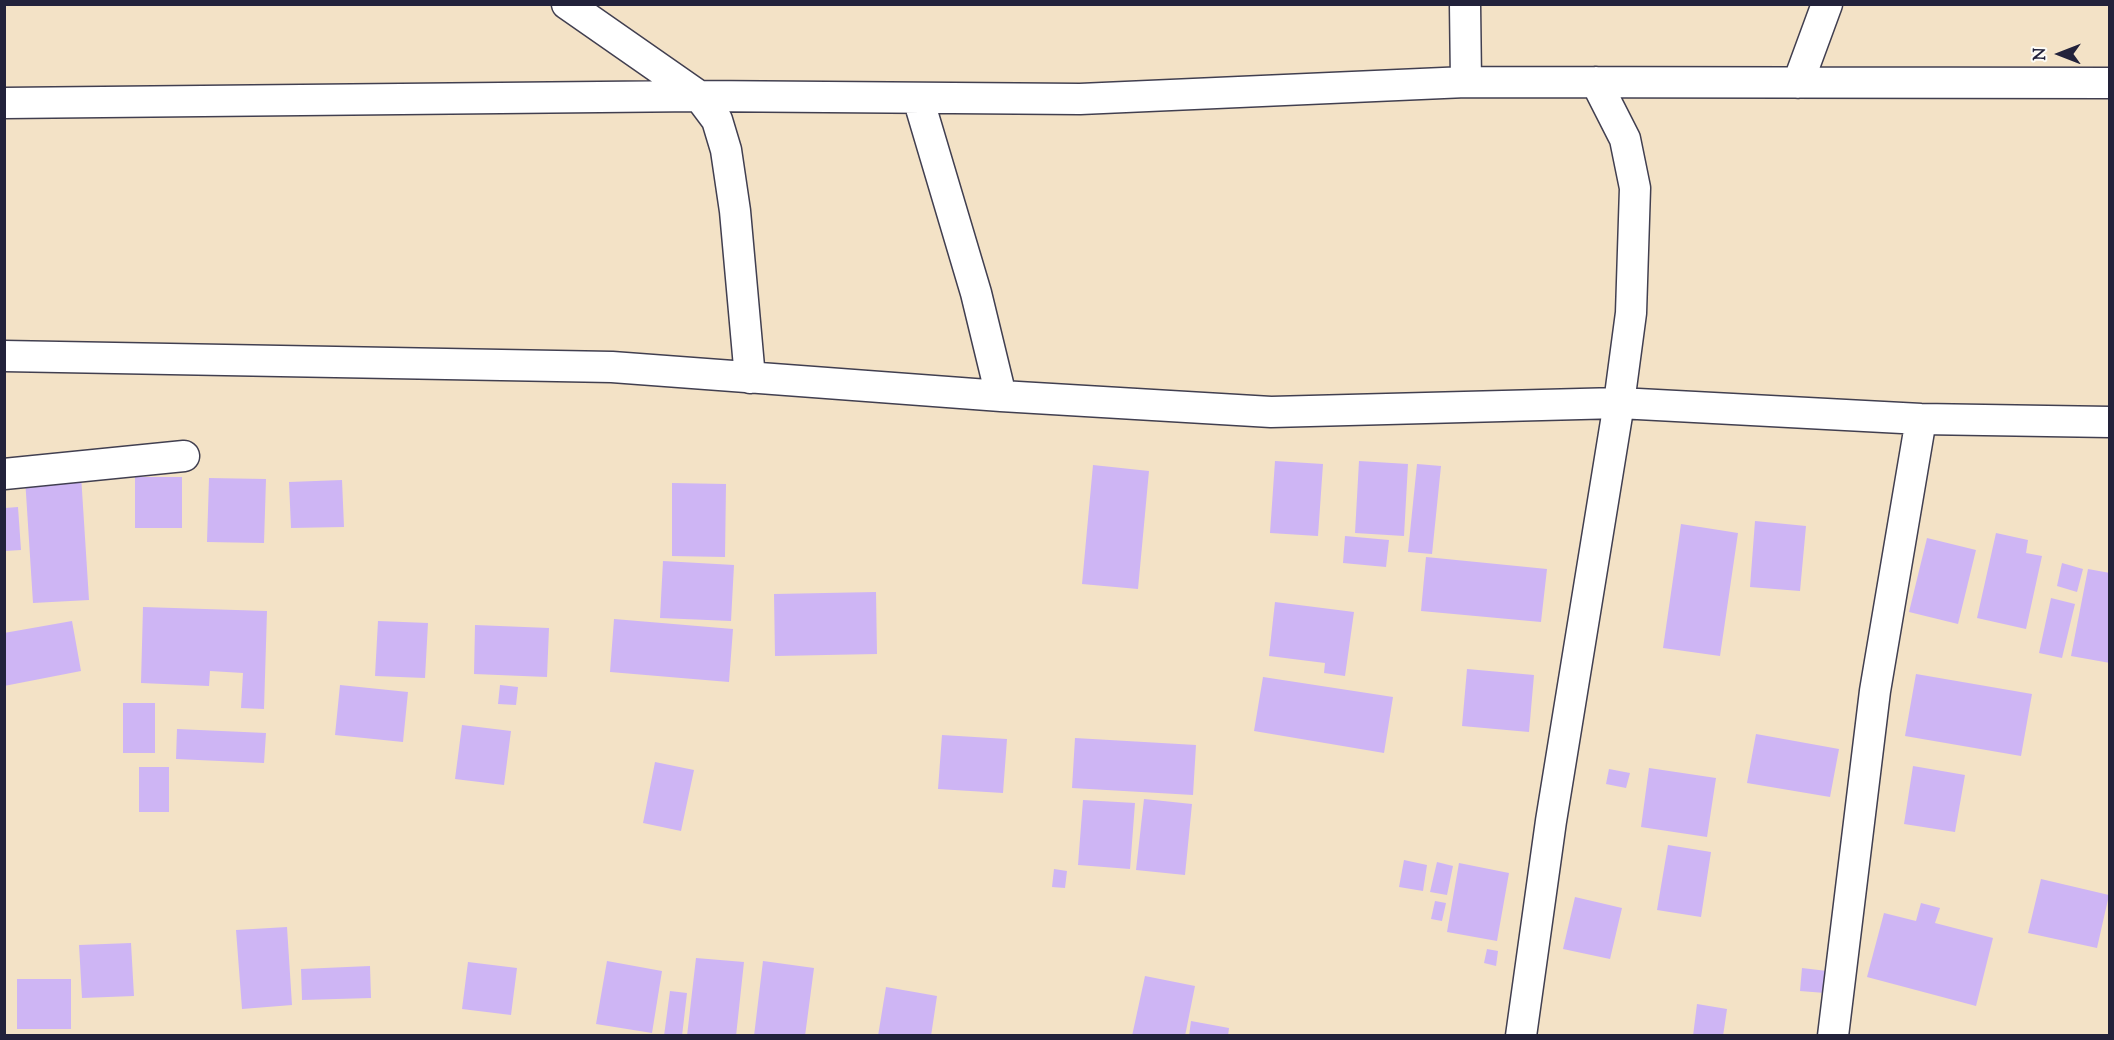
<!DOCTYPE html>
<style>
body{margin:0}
#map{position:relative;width:2114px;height:1040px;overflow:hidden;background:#f3e2c6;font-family:"Sorts Mill Goudy",serif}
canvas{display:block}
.frame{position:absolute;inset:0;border:6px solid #22223b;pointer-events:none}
.north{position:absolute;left:2030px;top:24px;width:60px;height:60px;-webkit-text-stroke:4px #fdfcf7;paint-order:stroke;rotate:270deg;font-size:16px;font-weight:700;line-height:24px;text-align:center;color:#22223b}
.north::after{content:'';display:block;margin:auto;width:21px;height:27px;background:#22223b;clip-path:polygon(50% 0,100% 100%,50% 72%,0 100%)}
</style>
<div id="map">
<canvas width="2114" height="1040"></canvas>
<div class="frame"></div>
<div class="north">N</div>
</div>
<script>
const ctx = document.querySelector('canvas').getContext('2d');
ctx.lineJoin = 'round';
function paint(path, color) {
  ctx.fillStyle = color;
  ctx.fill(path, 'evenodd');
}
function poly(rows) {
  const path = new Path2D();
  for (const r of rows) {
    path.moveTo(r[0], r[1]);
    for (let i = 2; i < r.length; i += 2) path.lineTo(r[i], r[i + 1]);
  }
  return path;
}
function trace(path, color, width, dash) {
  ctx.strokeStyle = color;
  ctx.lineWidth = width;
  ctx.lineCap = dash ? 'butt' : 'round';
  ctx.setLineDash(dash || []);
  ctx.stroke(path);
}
paint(poly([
 [1275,461,1323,464,1318,536,1270,533],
 [1359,461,1408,464,1404,536,1355,533],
 [1417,464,1441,466,1432,554,1408,552],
 [1093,465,1149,471,1138,589,1082,584],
 [81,475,89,600,33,603,25,478],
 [135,477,182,477,182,528,135,528],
 [209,478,266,479,264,543,207,542],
 [342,480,344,527,291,528,289,482],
 [672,483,726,484,725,557,672,556],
 [18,507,21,550,5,551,5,508],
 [1755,521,1806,526,1800,591,1750,587],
 [1681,524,1738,533,1720,656,1663,648],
 [1996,533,2028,540,2026,553,2042,556,2026,629,1977,618],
 [1345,536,1389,540,1386,567,1343,563],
 [1927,538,1976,550,1958,624,1909,612],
 [1426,557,1547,569,1541,622,1421,611],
 [663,561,734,565,731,621,660,618],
 [2062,563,2083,569,2077,592,2057,586],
 [2088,569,2110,573,2110,663,2071,656],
 [876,592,877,654,775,656,774,594],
 [2051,598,2075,604,2062,658,2039,653],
 [1275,602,1354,612,1345,676,1324,673,1325,663,1269,656],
 [143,607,267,611,264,709,241,708,243,673,210,671,209,686,141,683],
 [614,619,733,629,729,682,610,672],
 [72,621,81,671,4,686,4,633],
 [378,621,428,623,425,678,375,676],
 [475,625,549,628,547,677,474,674],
 [1467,669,1534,675,1529,732,1462,726],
 [1916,674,2032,694,2021,756,1905,736],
 [1263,677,1393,697,1384,753,1254,731],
 [340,685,408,692,403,742,335,735],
 [500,685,518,687,516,705,498,704],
 [123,703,155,703,155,753,123,753],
 [462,725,511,731,504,785,455,779],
 [177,729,266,733,264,763,176,759],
 [1756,734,1839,749,1830,797,1747,783],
 [942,735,1007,739,1003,793,938,789],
 [1075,738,1196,745,1193,795,1072,788],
 [655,762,694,770,681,831,643,823],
 [1913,766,1965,775,1955,832,1904,824],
 [139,767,169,767,169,812,139,812],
 [1649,768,1716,778,1707,837,1641,827],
 [1609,769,1630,773,1626,788,1606,784],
 [1144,799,1192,804,1185,875,1136,870],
 [1083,800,1135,803,1130,869,1078,865],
 [1668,845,1711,852,1701,917,1657,910],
 [1404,860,1427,865,1423,891,1399,887],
 [1437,862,1453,866,1447,895,1430,892],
 [1459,863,1509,873,1497,941,1447,932],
 [1054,869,1067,871,1065,888,1052,887],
 [2041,879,2109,895,2097,948,2028,933],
 [1575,897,1622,908,1610,959,1563,949],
 [1435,901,1446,903,1442,921,1431,919],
 [1921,903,1940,908,1935,923,1993,938,1976,1006,1867,977,1884,913,1916,921],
 [287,927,292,1005,242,1009,236,930],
 [131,943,134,996,82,998,79,945],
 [1487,949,1498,951,1496,966,1484,963],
 [696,958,744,962,736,1036,687,1036],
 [607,961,662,971,652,1033,596,1024],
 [763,961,814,968,805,1036,754,1036],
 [468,962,517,968,511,1015,462,1009],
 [370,966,371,998,302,1000,301,969],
 [1802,968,1827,971,1825,993,1800,991],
 [1145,976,1195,986,1185,1036,1132,1036],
 [17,979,71,979,71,1029,17,1029],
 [886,987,937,996,931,1036,878,1036],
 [670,991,687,993,682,1036,664,1036],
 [1697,1004,1727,1009,1723,1036,1693,1036],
 [1191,1021,1229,1028,1228,1036,1189,1036]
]), '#ceb5f4');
const minor = poly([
 [567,4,699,96,717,120,726,150,735,211,750,378],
 [1465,4,1466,82],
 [1798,83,1827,4],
 [918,98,976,293,1001,396],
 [4,103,699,96,1080,99,1466,82,2110,83],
 [4,356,612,367,1001,396,1271,412,1619,403,1921,419,2110,422],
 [4,474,184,456],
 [1521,1036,1551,821,1619,403,1631,313,1635,188,1625,139,1596,82],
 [1833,1036,1875,691,1921,419]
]);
trace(minor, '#413f50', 33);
trace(minor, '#fff', 30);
</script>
